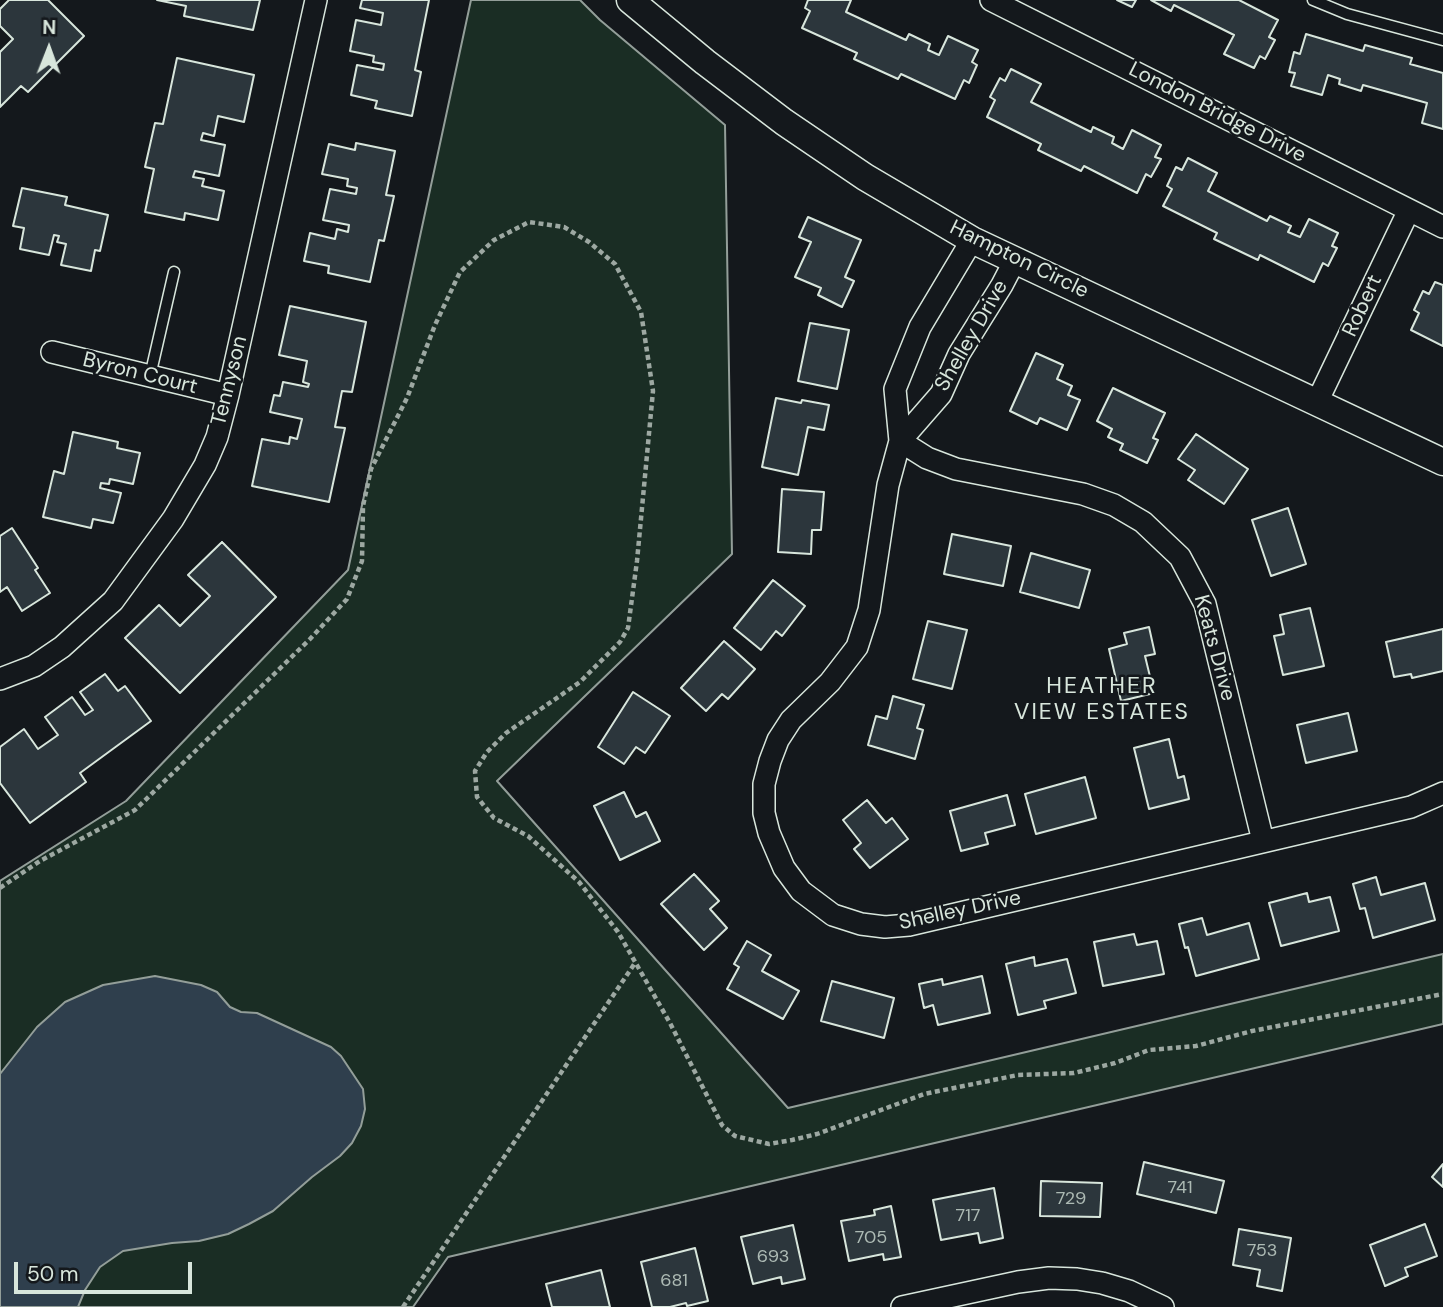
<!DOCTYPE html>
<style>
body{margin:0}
#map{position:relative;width:1443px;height:1307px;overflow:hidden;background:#14181c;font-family:"DM Sans",sans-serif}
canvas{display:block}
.north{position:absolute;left:14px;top:14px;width:70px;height:70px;-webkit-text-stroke:5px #14181c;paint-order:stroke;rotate:1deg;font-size:19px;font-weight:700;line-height:28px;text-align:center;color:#d8e6dc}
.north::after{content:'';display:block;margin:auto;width:24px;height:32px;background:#d8e6dc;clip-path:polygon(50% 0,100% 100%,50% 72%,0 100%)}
.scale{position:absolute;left:14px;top:1262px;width:178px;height:32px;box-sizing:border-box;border:4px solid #d8e6dc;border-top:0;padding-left:9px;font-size:21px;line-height:24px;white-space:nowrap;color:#d8e6dc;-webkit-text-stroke:5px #14181c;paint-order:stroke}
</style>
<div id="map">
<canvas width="1443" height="1307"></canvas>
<div class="north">N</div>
<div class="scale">50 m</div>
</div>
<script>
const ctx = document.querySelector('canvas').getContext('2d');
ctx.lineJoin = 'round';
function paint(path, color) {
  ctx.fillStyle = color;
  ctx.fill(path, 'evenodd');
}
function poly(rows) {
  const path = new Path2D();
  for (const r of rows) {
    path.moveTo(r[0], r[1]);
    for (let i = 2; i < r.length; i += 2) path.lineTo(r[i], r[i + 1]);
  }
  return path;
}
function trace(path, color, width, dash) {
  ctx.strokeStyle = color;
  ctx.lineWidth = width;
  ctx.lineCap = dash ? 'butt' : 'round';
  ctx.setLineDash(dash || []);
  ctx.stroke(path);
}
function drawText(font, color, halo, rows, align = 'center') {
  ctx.font = font + ' "DM Sans",sans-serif';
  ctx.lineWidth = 5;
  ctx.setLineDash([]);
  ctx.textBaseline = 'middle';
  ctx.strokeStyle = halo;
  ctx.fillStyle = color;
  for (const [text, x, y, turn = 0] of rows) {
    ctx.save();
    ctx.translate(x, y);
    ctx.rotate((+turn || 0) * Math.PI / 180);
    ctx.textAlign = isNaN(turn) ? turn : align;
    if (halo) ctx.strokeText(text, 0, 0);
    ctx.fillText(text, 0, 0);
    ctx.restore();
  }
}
const green = poly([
 [471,0,580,0,600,20,725,125,732,554,497,781,788,1108,1443,954,1443,1024,448,1257,413,1307,0,1307,0,881,126,801,348,570,471,0]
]);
paint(green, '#1a2d24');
trace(green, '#939e99', 2);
const water = poly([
 [155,976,201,985,217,992,230,1007,241,1012,257,1013,331,1047,341,1056,363,1089,365,1109,361,1126,352,1143,340,1156,312,1177,273,1211,249,1224,228,1234,199,1241,172,1243,123,1251,100,1267,85,1290,78,1307,0,1307,0,1074,37,1027,65,1002,103,985,155,976]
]);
paint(water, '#2f3f4d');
trace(water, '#939e99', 2);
const building = poly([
 [9,0,48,0,84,36,28,92,21,86,0,107,0,52,13,39,0,26,0,9,9,0],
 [157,0,260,0,253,30,184,16,186,6,157,0],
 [362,0,429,0,415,70,421,72,412,116,375,108,377,101,351,95,357,65,383,70,384,64,373,62,374,56,350,51,356,20,381,25,383,13,360,8,362,0],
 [808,0,851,0,846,12,906,40,909,34,930,44,928,50,939,55,948,36,978,50,972,62,977,65,969,83,964,80,955,99,901,74,898,79,854,59,857,53,802,28,810,11,805,8,808,0],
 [1117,0,1136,0,1132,7,1117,0],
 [1151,0,1239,0,1278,20,1269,37,1275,40,1265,59,1260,56,1254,68,1224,54,1234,35,1174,5,1171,11,1151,0],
 [1306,34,1363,51,1365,45,1412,58,1410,64,1443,73,1443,129,1422,123,1427,103,1363,85,1361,91,1339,84,1340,79,1328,75,1322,95,1291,86,1295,73,1289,72,1294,52,1300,54,1306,34],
 [177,58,254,75,244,122,218,116,214,136,203,133,201,140,225,145,219,176,195,171,193,177,204,179,202,186,224,191,218,220,185,213,184,220,145,212,154,169,145,167,155,123,163,124,177,58],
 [1011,69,1041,84,1031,102,1091,132,1093,127,1114,137,1112,143,1123,149,1132,130,1161,145,1155,157,1161,159,1151,177,1146,174,1137,193,1084,166,1081,171,1038,150,1041,144,987,117,995,100,990,97,1000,78,1005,81,1011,69],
 [356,143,395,151,386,195,394,196,384,241,379,240,370,282,328,273,329,266,304,261,310,233,335,239,337,229,348,232,349,225,323,220,330,189,356,194,357,188,347,186,348,179,322,174,329,144,355,150,356,143],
 [1188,158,1217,173,1208,191,1267,221,1270,216,1291,226,1288,232,1300,237,1309,219,1338,233,1332,246,1337,248,1328,266,1323,263,1314,282,1260,255,1258,260,1214,239,1217,233,1163,206,1172,189,1167,186,1176,167,1182,170,1188,158],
 [22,188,67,197,65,205,108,215,100,251,95,250,91,271,61,265,66,244,57,242,59,236,54,235,49,255,20,249,24,228,13,226,22,188],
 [808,217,861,240,845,277,854,281,842,307,818,295,821,288,795,277,811,242,799,237,808,217],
 [1435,282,1443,285,1443,346,1411,330,1419,313,1414,310,1423,291,1429,294,1435,282],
 [290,306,366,322,352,392,342,391,335,427,345,428,329,502,252,486,262,439,289,444,290,437,297,439,302,419,270,412,274,395,280,396,283,382,308,387,309,384,303,382,307,361,279,355,290,306],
 [810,323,849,330,837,389,798,381,810,323],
 [1036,353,1063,365,1057,379,1072,386,1068,395,1080,400,1067,430,1040,418,1037,424,1010,411,1036,353],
 [1113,388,1165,413,1153,438,1158,440,1147,463,1120,450,1123,444,1108,437,1112,429,1097,421,1113,388],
 [776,398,801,403,802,400,829,405,824,430,808,427,798,475,762,467,776,398],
 [73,432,118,442,117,448,140,453,133,484,110,479,109,484,101,483,100,488,121,493,113,523,93,519,91,528,43,517,54,471,64,474,73,432],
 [1196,434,1248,469,1224,504,1188,480,1195,470,1178,459,1196,434],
 [782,489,824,492,821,530,812,530,811,554,778,552,782,489],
 [1288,508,1306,564,1271,576,1252,520,1288,508],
 [12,528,38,568,35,570,50,593,22,611,7,587,0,592,0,536,12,528],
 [952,534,1011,546,1003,586,944,574,952,534],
 [222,542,276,597,180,693,125,638,159,605,180,626,210,596,188,575,222,542],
 [1031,553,1090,570,1079,608,1020,592,1031,553],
 [773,580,805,606,782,636,776,631,761,650,734,628,773,580],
 [1310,608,1324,666,1283,675,1274,636,1284,634,1280,615,1310,608],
 [928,621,967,630,952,689,913,679,928,621],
 [1149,627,1155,654,1145,656,1154,693,1121,701,1109,649,1127,644,1124,633,1149,627],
 [1443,629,1443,671,1412,678,1411,674,1394,677,1386,642,1443,629],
 [724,641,755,669,728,699,722,694,706,711,681,688,724,641],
 [105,674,118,691,125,686,151,721,80,773,86,782,30,823,0,783,0,747,24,729,38,749,58,735,45,717,72,697,85,715,93,710,80,692,105,674],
 [633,692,670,716,645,753,636,747,624,764,598,747,633,692],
 [893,696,924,705,917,728,923,730,915,759,868,745,876,716,887,719,893,696],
 [1348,713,1357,751,1306,763,1297,725,1348,713],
 [1169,739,1178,778,1184,776,1189,799,1149,809,1134,748,1169,739],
 [1085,777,1096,818,1036,834,1025,794,1085,777],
 [624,792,636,817,646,812,660,841,620,860,594,806,624,792],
 [1007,795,1015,825,985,833,988,844,961,851,950,811,1007,795],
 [867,800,886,823,892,818,908,839,870,868,854,849,861,843,843,820,867,800],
 [694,874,719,901,710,909,727,928,704,950,661,904,694,874],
 [1376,877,1381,895,1425,883,1435,920,1373,938,1365,908,1360,909,1353,884,1376,877],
 [1307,893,1309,902,1330,897,1339,931,1281,946,1269,903,1307,893],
 [1202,918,1207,935,1249,923,1259,959,1196,976,1188,947,1185,948,1179,924,1202,918],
 [1134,934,1137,945,1157,941,1164,974,1103,986,1094,942,1134,934],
 [747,941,771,955,762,971,799,991,783,1019,727,989,739,967,734,964,747,941],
 [1034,957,1035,966,1067,959,1076,993,1044,1001,1046,1008,1018,1015,1006,964,1034,957],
 [982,976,990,1013,938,1025,933,1005,924,1008,919,984,942,979,943,985,982,976],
 [832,981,894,998,884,1038,821,1021,832,981],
 [1144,1162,1224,1181,1216,1213,1137,1194,1144,1162],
 [1443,1164,1443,1187,1432,1177,1443,1164],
 [1041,1181,1102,1183,1100,1217,1040,1216,1041,1181],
 [994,1188,1003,1238,980,1243,978,1233,941,1240,933,1200,994,1188],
 [891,1206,901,1257,884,1260,883,1254,849,1261,841,1221,875,1215,874,1210,891,1206],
 [1425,1224,1437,1256,1405,1268,1408,1276,1385,1286,1370,1245,1425,1224],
 [793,1225,805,1279,782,1284,781,1277,753,1284,741,1237,793,1225],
 [1239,1229,1291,1238,1282,1291,1257,1286,1260,1270,1233,1265,1239,1229],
 [695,1248,708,1301,687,1306,686,1303,670,1307,652,1307,641,1262,695,1248],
 [601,1270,610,1307,552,1307,546,1284,601,1270]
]);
paint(building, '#2c363c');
trace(building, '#d8e6dc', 2);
const service = poly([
 [1313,0,1347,14,1443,40],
 [150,376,174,272]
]);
const minor = poly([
 [991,0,1443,227],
 [972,240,920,327,895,389,900,441,888,485,869,610,857,647,830,682,791,720,778,740,770,761,764,784,764,813,769,833,784,868,801,891,833,915,861,924,885,927,909,925,1411,807,1443,793],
 [52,352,228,395],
 [1317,402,1409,210],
 [900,441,927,458,956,469,1083,494,1114,505,1143,522,1180,557,1205,604,1263,841],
 [900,441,941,394,959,354,1002,285,1015,260],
 [0,679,34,666,62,647,113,601,173,519,205,465,217,437,228,395,316,0],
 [902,1307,1018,1282,1049,1278,1077,1279,1102,1283,1129,1291,1163,1307]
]);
const tertiary = poly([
 [630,0,705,62,784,122,865,177,972,240,1443,462]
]);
trace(service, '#d8e6dc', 13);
trace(minor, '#d8e6dc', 24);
trace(tertiary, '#d8e6dc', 29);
trace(poly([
 [0,888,40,861,135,810,310,639,347,599,362,561,363,506,371,469,407,398,435,325,460,272,494,240,529,222,564,227,589,242,615,264,641,312,653,391,637,561,628,628,620,642,580,682,506,733,487,752,475,771,477,797,494,818,528,836,579,882,618,932,670,1023,722,1125,735,1136,769,1144,792,1140,817,1134,924,1094,1018,1075,1074,1073,1115,1063,1149,1050,1196,1046,1252,1031,1443,994],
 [403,1307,635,963]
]), '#9da8a2', 4.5, [5, 3.5]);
trace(service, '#14181c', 10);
trace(minor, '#14181c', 21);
trace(tertiary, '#14181c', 26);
drawText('18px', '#adbab4', null, [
 ["741",1180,1188],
 ["729",1071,1199],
 ["717",968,1216],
 ["705",871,1238],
 ["753",1262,1251],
 ["693",773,1257],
 ["681",674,1281]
]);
drawText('21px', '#d8e6dc', '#14181c', [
 ["London Bridge Drive",1217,113,27],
 ["Hampton Circle",1019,260,26],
 ["Robert",1363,306,-65],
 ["Shelley Drive",972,336,-60],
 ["Byron Court",140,374,14],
 ["Tennyson",230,381,-76],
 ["Keats Drive",1214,648,75],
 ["Shelley Drive",960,911,-12]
]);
ctx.letterSpacing = '2px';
drawText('23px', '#d8e6dc', '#14181c', [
 ["HEATHER",1102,687],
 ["VIEW ESTATES",1102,713]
]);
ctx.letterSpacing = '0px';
</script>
